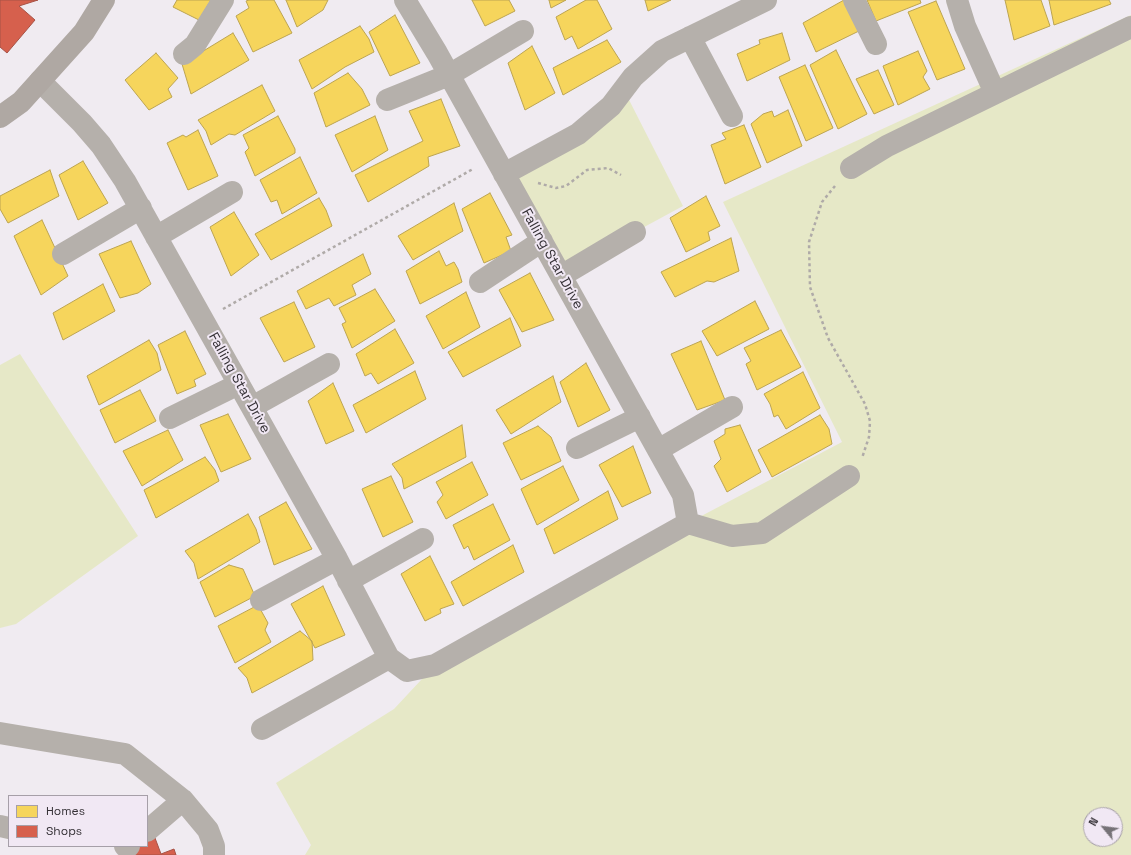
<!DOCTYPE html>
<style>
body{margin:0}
#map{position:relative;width:1131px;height:855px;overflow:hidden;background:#f0ebf1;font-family:"Space Grotesk",sans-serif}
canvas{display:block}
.legend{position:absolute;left:8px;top:795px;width:140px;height:52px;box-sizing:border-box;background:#f1e8f4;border:1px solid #a69fa8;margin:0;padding:5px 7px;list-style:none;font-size:12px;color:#353136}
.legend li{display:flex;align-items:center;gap:8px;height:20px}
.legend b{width:20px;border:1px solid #a69fa8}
.north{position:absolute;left:1083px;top:807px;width:40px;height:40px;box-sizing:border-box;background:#f1e8f4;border:1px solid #a69fa8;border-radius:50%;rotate:299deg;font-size:11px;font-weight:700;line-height:16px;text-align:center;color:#353136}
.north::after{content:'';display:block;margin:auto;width:14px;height:18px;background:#767277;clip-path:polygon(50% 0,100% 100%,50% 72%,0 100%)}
</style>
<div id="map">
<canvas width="1131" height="855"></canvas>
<ul class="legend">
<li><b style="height:11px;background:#f6d55c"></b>Homes</li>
<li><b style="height:11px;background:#d6604d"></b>Shops</li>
</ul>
<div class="north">N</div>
</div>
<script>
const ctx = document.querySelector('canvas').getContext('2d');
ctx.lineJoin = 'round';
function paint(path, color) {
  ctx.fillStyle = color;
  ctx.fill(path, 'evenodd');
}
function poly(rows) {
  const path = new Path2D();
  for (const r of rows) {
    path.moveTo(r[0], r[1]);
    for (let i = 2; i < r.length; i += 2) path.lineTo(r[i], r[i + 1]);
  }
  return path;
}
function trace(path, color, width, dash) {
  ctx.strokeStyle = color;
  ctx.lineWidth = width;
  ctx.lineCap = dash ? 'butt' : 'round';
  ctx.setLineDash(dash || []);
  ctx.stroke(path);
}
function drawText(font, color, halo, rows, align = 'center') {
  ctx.font = font + ' "Space Grotesk",sans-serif';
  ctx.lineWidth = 4;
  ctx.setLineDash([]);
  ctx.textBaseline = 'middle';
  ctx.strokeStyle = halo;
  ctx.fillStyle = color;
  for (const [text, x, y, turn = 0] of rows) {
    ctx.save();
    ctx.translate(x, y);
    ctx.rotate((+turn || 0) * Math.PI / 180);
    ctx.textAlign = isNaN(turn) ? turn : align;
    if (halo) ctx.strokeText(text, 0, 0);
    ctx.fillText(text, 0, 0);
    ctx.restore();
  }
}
paint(poly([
 [1131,15,1131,855,305,855,311,845,276,783,394,709,435,665,688,523,842,442,723,202],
 [1091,815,1115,815,1115,839,1091,839],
 [624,90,683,206,635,232,561,276,505,174],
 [20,354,138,536,16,624,0,628,0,365]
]), '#e6e8c7');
const homes = poly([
 [177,0,211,0,199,20,173,7,177,0],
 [249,0,274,0,292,33,253,52,236,16,249,8,246,1,249,0],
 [286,0,328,0,323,10,297,27,286,0],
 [472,0,509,0,515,11,485,26,472,0],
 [549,0,566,0,551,8,549,0],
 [586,0,597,0,612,29,578,49,572,36,565,40,556,17,586,0],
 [645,0,671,0,648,11,645,0],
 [844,0,861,30,816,52,803,23,844,0],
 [867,0,920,0,921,3,876,21,867,0],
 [1005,0,1041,0,1050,26,1014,40,1005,0],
 [1049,0,1109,0,1111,4,1054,25,1049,0],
 [936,1,965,69,937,80,908,12,936,1],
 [395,15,420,63,390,76,369,32,395,15],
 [360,26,369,39,374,52,345,67,312,89,299,60,360,26],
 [233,33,249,60,191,94,182,64,233,33],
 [782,33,790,60,747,81,737,54,760,44,759,40,782,33],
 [607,40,621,62,563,95,553,68,607,40],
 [532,46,555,93,525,110,508,63,532,46],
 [836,50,867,114,838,129,810,65,836,50],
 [918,51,927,71,923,77,930,89,898,105,883,66,918,51],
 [156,53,178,78,168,89,172,97,149,110,125,80,156,53],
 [805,65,833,128,806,141,779,77,805,65],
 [878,70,894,105,874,114,856,79,878,70],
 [348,73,362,89,370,105,326,127,314,93,348,73],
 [262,85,275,111,235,135,229,134,211,145,206,131,198,120,262,85],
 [441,99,460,146,428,157,429,166,368,202,355,175,423,141,409,111,441,99],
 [788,110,802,146,767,163,751,124,763,114,772,111,774,117,788,110],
 [278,116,295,149,295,153,255,176,245,152,249,148,243,135,278,116],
 [375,116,388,150,352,172,335,135,375,116],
 [744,125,761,167,725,184,711,145,726,139,722,133,744,125],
 [198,130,218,176,188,190,167,143,183,135,186,137,198,130],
 [300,157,317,193,282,214,277,200,271,202,260,180,300,157],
 [83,161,108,203,78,220,59,175,83,161],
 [50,170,59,196,8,223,0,209,0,196,50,170],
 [490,193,512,235,506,237,511,251,484,263,462,209,490,193],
 [706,196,720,226,708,232,710,240,686,252,670,218,706,196],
 [319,198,326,210,332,226,271,260,255,234,319,198],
 [454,203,463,231,413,260,398,236,454,203],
 [234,212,259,255,231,276,210,227,234,212],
 [42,220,68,276,41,295,14,236,42,220],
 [731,238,739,271,714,282,707,281,675,297,661,272,731,238],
 [131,241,151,284,138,293,120,298,99,254,131,241],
 [439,251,446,266,454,262,458,269,462,282,420,304,406,271,439,251],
 [363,254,371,274,352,285,356,295,334,306,329,298,306,309,297,291,363,254],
 [530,273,554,320,522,332,499,290,530,273],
 [103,284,115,311,63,340,53,313,103,284],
 [375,289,395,321,352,348,342,324,346,322,339,308,375,289],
 [466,292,480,327,443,349,426,316,466,292],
 [755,301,769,329,717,356,702,331,755,301],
 [294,302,315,347,284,362,260,318,294,302],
 [510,318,521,346,463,377,448,352,510,318],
 [395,329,414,363,378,384,371,373,365,376,356,354,395,329],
 [781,330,801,367,757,390,746,364,751,361,744,348,781,330],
 [185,331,206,374,194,380,196,386,177,394,158,345,185,331],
 [149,340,157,353,161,370,99,405,87,376,149,340],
 [701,341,725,400,697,410,671,354,701,341],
 [586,363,610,410,578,427,560,382,586,363],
 [415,371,426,399,366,433,353,405,415,371],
 [803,372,820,408,786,429,778,415,774,417,770,404,764,394,803,372],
 [553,376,561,402,511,434,496,410,553,376],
 [333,383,354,431,326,444,308,401,333,383],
 [140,390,156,421,115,443,100,410,140,390],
 [228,414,251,459,221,472,200,425,228,414],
 [820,415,829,429,832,444,772,477,758,450,820,415],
 [462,425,466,457,404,489,402,478,392,464,462,425],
 [740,425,761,472,727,492,714,466,721,459,714,441,725,434,725,429,740,425],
 [538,426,551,437,561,461,521,480,503,443,538,426],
 [168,430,183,460,142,486,123,451,168,430],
 [633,446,651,493,622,507,599,465,633,446],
 [205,457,215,470,219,481,156,518,144,490,205,457],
 [472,462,488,495,446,519,437,502,443,495,436,482,472,462],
 [563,466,579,500,537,525,521,489,563,466],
 [391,476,413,522,383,537,362,489,391,476],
 [608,491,618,519,554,554,544,529,608,491],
 [286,502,312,549,274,565,259,517,286,502],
 [493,504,510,540,474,560,468,546,464,549,453,525,493,504],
 [248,514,256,529,260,542,198,579,194,563,185,551,248,514],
 [513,545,524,572,463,606,451,582,513,545],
 [430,556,454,604,440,609,441,613,425,621,401,574,430,556],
 [229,565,243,569,255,596,215,617,200,582,229,565],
 [323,586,345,635,315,648,291,604,323,586],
 [258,605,268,623,265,630,271,642,235,663,218,626,258,605],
 [300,631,312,641,313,660,252,693,247,678,238,668,300,631]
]);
paint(homes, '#f6d55c');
trace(homes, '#bca451', 1);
const shops = poly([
 [0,0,38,0,19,6,35,20,7,53,0,47,0,0],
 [155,838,161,854,174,849,176,855,134,855,134,846,147,846,147,841,155,838]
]);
paint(shops, '#d6604d');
trace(shops, '#a65246', 1);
trace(poly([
 [538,183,556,188,566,186,587,170,608,168,621,175],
 [835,186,822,202,809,242,810,287,828,338,865,404,870,421,869,437,862,458],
 [223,309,473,169]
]), '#afaaa8', 2.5, [3, 3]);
trace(poly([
 [405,0,437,53,683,495,688,523],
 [854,0,876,44],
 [957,0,965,26,995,93],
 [690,37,732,116],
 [184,54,195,45,223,0],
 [40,81,82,123,101,145,125,181,337,559,389,658,407,671,435,665,688,523,732,536,762,533,849,476],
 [387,100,449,75,523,31],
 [851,168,887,146,1131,27],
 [504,174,578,134,611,106,633,77,662,51,766,0],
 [156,237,232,192],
 [63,254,141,208],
 [561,276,635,232],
 [480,282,542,241],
 [252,407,329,364],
 [170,418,239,384],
 [577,448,640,417],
 [658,450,732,407],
 [348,581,423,539],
 [261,600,337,559],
 [262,729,389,658],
 [0,733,125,754,183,800,147,831],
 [183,800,208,830,214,846,214,855],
 [0,826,9,828],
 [125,846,129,846]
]), '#b5b0ab', 22);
trace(poly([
 [0,117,21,102,84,32,104,0]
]), '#afa8a3', 22);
drawText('14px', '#353136', '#f1e8f4', [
 ["Falling Star Drive",552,259,61],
 ["Falling Star Drive",239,383,61]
]);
</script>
